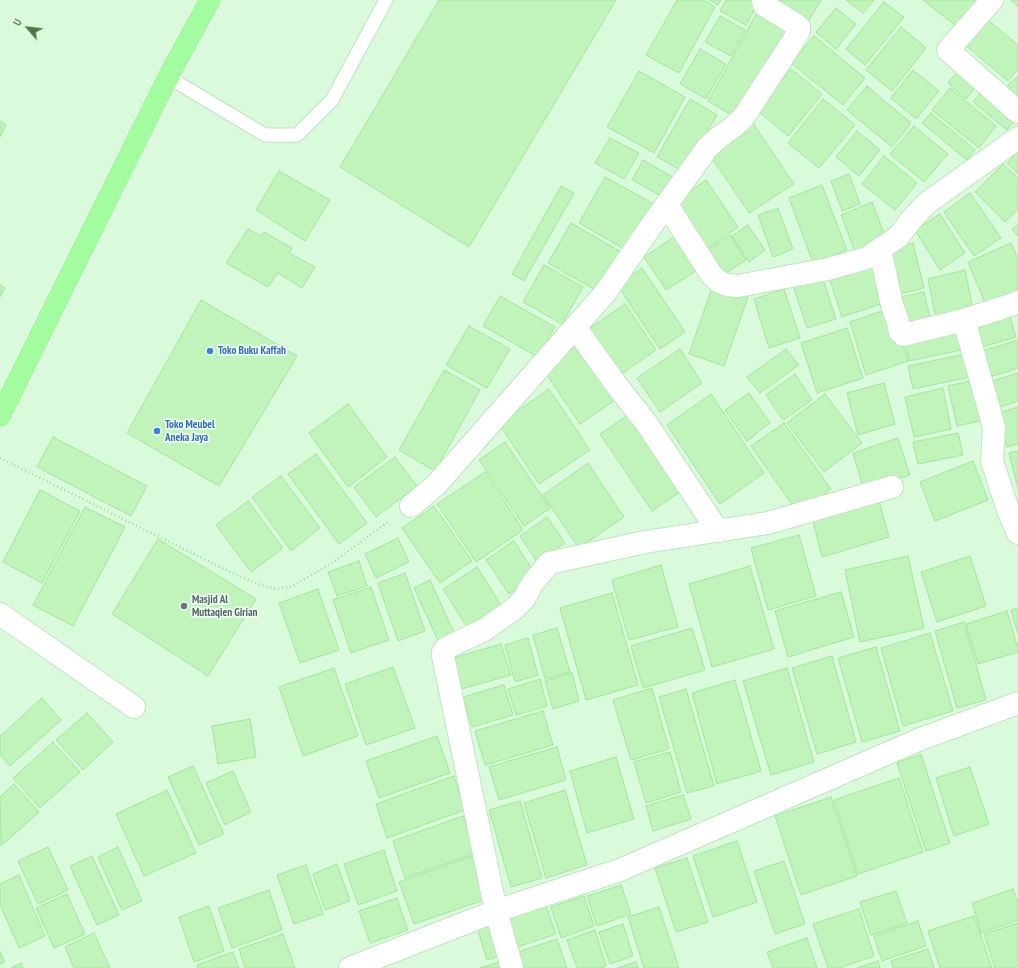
<!DOCTYPE html>
<style>
body{margin:0}
#map{position:relative;width:1018px;height:968px;overflow:hidden;background:#e5fde8;font-family:"PT Sans Narrow",sans-serif}
canvas{display:block}
.north{position:absolute;left:8px;top:8px;width:40px;height:40px;-webkit-text-stroke:3px #ecffee;paint-order:stroke;rotate:298deg;font-size:11px;font-weight:700;line-height:16px;text-align:center;color:#4e7749}
.north::after{content:'';display:block;margin:auto;width:14px;height:18px;background:#4e7749;clip-path:polygon(50% 0,100% 100%,50% 72%,0 100%)}
</style>
<div id="map">
<canvas width="1018" height="968"></canvas>
<div class="north">U</div>
</div>
<script>
const ctx = document.querySelector('canvas').getContext('2d');
ctx.lineJoin = 'round';
function paint(path, color) {
  ctx.fillStyle = color;
  ctx.fill(path, 'evenodd');
}
function poly(rows) {
  const path = new Path2D();
  for (const r of rows) {
    path.moveTo(r[0], r[1]);
    for (let i = 2; i < r.length; i += 2) path.lineTo(r[i], r[i + 1]);
  }
  return path;
}
function trace(path, color, width, dash) {
  ctx.strokeStyle = color;
  ctx.lineWidth = width;
  ctx.lineCap = dash ? 'butt' : 'round';
  ctx.setLineDash(dash || []);
  ctx.stroke(path);
}
function drawText(font, color, halo, rows, align = 'center') {
  ctx.font = font + ' "PT Sans Narrow",sans-serif';
  ctx.lineWidth = 3.5;
  ctx.setLineDash([]);
  ctx.textBaseline = 'middle';
  ctx.strokeStyle = halo;
  ctx.fillStyle = color;
  for (const [text, x, y, turn = 0] of rows) {
    ctx.save();
    ctx.translate(x, y);
    ctx.rotate((+turn || 0) * Math.PI / 180);
    ctx.textAlign = isNaN(turn) ? turn : align;
    if (halo) ctx.strokeText(text, 0, 0);
    ctx.fillText(text, 0, 0);
    ctx.restore();
  }
}
paint(poly([
 [0,0,1018,0,1018,968,0,968]
]), '#d9fadb');
const building = poly([
 [439,0,616,0,469,247,340,167,439,0],
 [677,0,703,0,715,7,679,73,646,55,677,0],
 [709,0,721,0,718,5,709,0],
 [726,0,752,0,758,3,746,25,720,11,726,0],
 [769,0,821,0,806,26,769,0],
 [846,0,874,0,863,13,846,0],
 [923,0,978,0,957,27,923,0],
 [1011,0,1018,0,1018,7,1011,0],
 [884,2,904,17,865,65,846,49,884,2],
 [836,8,856,24,836,49,816,32,836,8],
 [759,9,789,26,737,118,708,101,759,9],
 [720,16,745,30,731,56,705,42,720,16],
 [988,20,1018,45,1018,69,1008,81,966,46,988,20],
 [901,27,926,48,892,91,866,70,901,27],
 [814,36,865,78,843,105,791,63,814,36],
 [700,49,726,64,706,99,680,84,700,49],
 [791,69,822,94,788,136,757,110,791,69],
 [913,70,939,91,916,119,891,98,913,70],
 [639,71,685,97,654,153,607,127,639,71],
 [958,71,977,86,966,99,948,83,958,71],
 [1018,76,1018,101,1005,88,1018,76],
 [867,86,911,123,892,147,847,110,867,86],
 [950,88,996,126,979,148,932,110,950,88],
 [983,90,1017,117,1007,130,973,102,983,90],
 [690,99,717,115,684,172,657,157,690,99],
 [823,99,855,125,819,168,788,143,823,99],
 [931,113,975,150,967,160,922,123,931,113],
 [0,121,6,125,0,137,0,121],
 [752,122,794,184,749,213,708,152,752,122],
 [914,126,948,154,924,182,890,154,914,126],
 [857,131,880,150,859,176,836,157,857,131],
 [610,138,639,153,624,179,595,163,610,138],
 [1018,152,1018,174,1007,163,1018,152],
 [884,156,917,183,895,210,862,184,884,156],
 [643,160,676,179,665,198,632,180,643,160],
 [1003,164,1018,178,1018,209,1005,222,975,192,1003,164],
 [279,171,330,200,305,241,256,210,279,171],
 [849,174,860,204,842,211,831,181,849,174],
 [605,177,654,204,628,251,579,223,605,177],
 [706,180,738,227,706,249,674,202,706,180],
 [822,185,847,250,813,263,789,198,822,185],
 [561,186,574,193,524,281,512,274,561,186],
 [970,193,1001,238,974,256,944,212,970,193],
 [872,202,887,241,856,254,841,215,872,202],
 [778,208,793,249,773,257,758,215,778,208],
 [940,214,965,253,940,270,915,230,940,214],
 [571,223,623,253,601,293,548,263,571,223],
 [748,225,765,250,749,262,732,236,748,225],
 [1018,225,1018,236,1012,229,1018,225],
 [248,229,261,236,264,232,292,248,289,253,315,267,302,288,278,273,268,287,226,263,248,229],
 [680,233,702,267,666,290,644,257,680,233],
 [730,235,746,260,720,277,703,253,730,235],
 [913,243,924,288,895,295,885,249,913,243],
 [1011,243,1018,259,1018,297,988,310,968,262,1011,243],
 [877,261,890,301,842,317,829,277,877,261],
 [544,265,583,287,562,324,523,302,544,265],
 [642,268,685,332,660,349,617,285,642,268],
 [965,270,973,309,936,318,928,279,965,270],
 [822,276,836,319,807,328,793,285,822,276],
 [0,285,5,288,0,297,0,285],
 [713,285,748,297,724,366,689,354,713,285],
 [784,289,800,338,769,348,754,299,784,289],
 [924,292,932,327,903,333,896,298,924,292],
 [500,296,555,327,538,357,483,326,500,296],
 [201,300,297,356,219,486,127,433,201,300],
 [625,304,656,350,617,377,586,331,625,304],
 [891,308,908,361,866,375,850,322,891,308],
 [1008,310,1016,337,978,348,970,322,1008,310],
 [956,324,961,350,909,361,904,336,956,324],
 [469,326,510,349,487,388,446,365,469,326],
 [847,328,863,378,817,393,801,343,847,328],
 [1018,340,1018,368,987,378,979,352,1018,340],
 [584,341,621,396,580,424,543,369,584,341],
 [680,349,702,383,660,412,637,378,680,349],
 [786,349,799,365,760,393,747,377,786,349],
 [970,353,975,376,913,389,908,366,970,353],
 [444,370,480,390,435,471,399,450,444,370],
 [1018,373,1018,401,997,408,989,382,1018,373],
 [795,374,812,400,783,420,766,395,795,374],
 [975,380,984,420,957,426,948,386,975,380],
 [884,383,895,424,858,435,847,393,884,383],
 [943,388,951,429,914,437,905,397,943,388],
 [549,389,590,450,539,484,499,424,549,389],
 [749,393,770,423,747,441,725,410,749,393],
 [711,394,764,473,720,504,667,425,711,394],
 [825,394,862,443,824,472,787,423,825,394],
 [348,404,387,457,348,487,309,433,348,404],
 [1018,407,1018,444,1007,447,998,413,1018,407],
 [634,411,686,488,652,511,600,434,634,411],
 [784,423,831,489,798,513,751,446,784,423],
 [958,433,963,455,918,464,913,442,958,433],
 [53,437,147,486,131,516,37,467,53,437],
 [898,438,910,475,864,490,853,453,898,438],
 [505,442,550,508,524,526,479,460,505,442],
 [1018,451,1018,489,1009,453,1018,451],
 [316,454,367,523,339,544,288,474,316,454],
 [395,457,417,486,376,517,354,487,395,457],
 [973,461,988,500,935,521,920,482,973,461],
 [588,463,624,517,579,548,543,495,588,463],
 [485,472,523,530,476,562,437,504,485,472],
 [281,476,320,528,291,551,252,497,281,476],
 [40,490,80,511,42,583,3,562,40,490],
 [878,498,889,537,822,557,812,517,878,498],
 [248,501,283,548,251,572,216,525,248,501],
 [434,506,472,561,440,583,402,528,434,506],
 [85,507,125,527,73,626,33,605,85,507],
 [547,517,565,543,537,562,520,536,547,517],
 [799,535,816,596,768,610,751,548,799,535],
 [398,538,409,562,376,578,365,554,398,538],
 [158,539,256,599,208,676,112,614,158,539],
 [514,541,536,575,509,594,486,560,514,541],
 [908,556,924,628,860,642,845,570,908,556],
 [970,556,986,606,937,622,921,572,970,556],
 [359,561,367,586,337,596,328,572,359,561],
 [661,565,678,627,629,640,612,580,661,565],
 [750,566,774,649,712,667,689,584,750,566],
 [477,567,501,605,467,627,443,589,477,567],
 [405,573,425,631,398,641,378,583,405,573],
 [430,580,456,637,440,645,414,588,430,580],
 [371,587,389,640,351,653,333,600,371,587],
 [318,589,339,650,300,663,279,603,318,589],
 [841,592,854,637,788,657,775,611,841,592],
 [612,593,638,685,586,700,560,608,612,593],
 [1018,608,1018,634,1011,610,1018,608],
 [1007,611,1018,649,1018,652,978,664,966,624,1007,611],
 [964,622,986,700,957,708,935,631,964,622],
 [557,628,570,672,545,679,533,635,557,628],
 [692,628,705,670,643,688,631,646,692,628],
 [930,633,953,711,903,726,881,648,930,633],
 [528,638,538,675,515,682,505,645,528,638],
 [501,644,511,675,458,690,449,659,501,644],
 [876,647,900,731,862,742,838,658,876,647],
 [832,656,856,742,817,754,792,668,832,656],
 [393,667,415,728,366,745,345,684,393,667],
 [334,668,358,736,303,756,279,687,334,668],
 [787,668,814,762,771,775,743,681,787,668],
 [572,673,579,701,553,709,545,681,572,673],
 [540,679,547,706,516,715,508,689,540,679],
 [735,680,761,771,717,784,692,693,735,680],
 [504,685,513,715,472,727,463,697,504,685],
 [652,688,669,749,631,760,613,700,652,688],
 [686,689,714,786,687,793,659,697,686,689],
 [42,698,61,720,10,766,0,755,0,736,42,698],
 [543,711,553,745,485,765,475,731,543,711],
 [87,713,113,742,83,770,56,740,87,713],
 [250,719,256,757,218,764,212,726,250,719],
 [437,736,450,773,379,798,366,761,437,736],
 [53,742,80,772,40,808,13,778,53,742],
 [557,747,566,780,499,800,489,767,557,747],
 [670,752,681,792,646,803,634,762,670,752],
 [921,754,950,843,926,851,897,763,921,754],
 [616,757,634,819,587,833,570,771,616,757],
 [193,766,224,834,199,845,168,777,193,766],
 [970,767,989,824,954,836,936,778,970,767],
 [233,771,251,812,225,825,206,783,233,771],
 [454,776,465,810,387,838,376,804,454,776],
 [899,778,923,852,858,874,834,800,899,778],
 [14,784,39,812,1,846,0,797,14,784],
 [167,790,196,853,144,876,116,814,167,790],
 [565,790,587,865,546,878,524,803,565,790],
 [683,795,691,819,653,831,646,806,683,795],
 [831,797,857,876,801,895,775,816,831,797],
 [520,801,542,878,511,887,489,810,520,801],
 [463,816,476,853,405,878,393,841,463,816],
 [737,841,757,902,713,917,693,856,737,841],
 [48,847,68,890,38,904,18,861,48,847],
 [118,847,142,901,122,910,98,857,118,847],
 [384,850,397,891,358,905,344,864,384,850],
 [475,855,490,898,414,924,399,882,475,855],
 [92,856,119,915,97,925,70,866,92,856],
 [687,858,708,922,676,932,655,868,687,858],
 [784,861,805,924,775,934,754,871,784,861],
 [337,864,350,901,325,910,313,874,337,864],
 [306,865,323,914,294,924,277,875,306,865],
 [19,875,45,936,19,948,0,904,0,884,19,875],
 [621,885,631,914,597,926,587,896,621,885],
 [1013,889,1018,903,1018,920,981,933,972,903,1013,889],
 [269,890,282,930,232,948,218,908,269,890],
 [896,891,907,923,871,935,860,902,896,891],
 [67,894,85,934,54,948,36,908,67,894],
 [584,896,594,926,561,938,551,907,584,896],
 [397,898,408,930,370,943,359,911,397,898],
 [545,903,556,934,514,948,503,917,545,903],
 [209,906,224,951,194,962,179,917,209,906],
 [659,907,679,968,644,968,628,917,659,907],
 [859,909,874,956,839,968,828,968,813,924,859,909],
 [974,916,992,968,940,968,928,931,974,916],
 [493,919,503,955,487,960,476,924,493,919],
 [918,921,926,946,882,961,874,936,918,921],
 [1018,923,1018,966,1012,968,995,968,984,934,1018,923],
 [623,924,633,956,610,964,599,932,623,924],
 [595,930,606,966,600,968,577,968,567,940,595,930],
 [94,933,110,968,74,968,65,947,94,933],
 [283,934,295,968,245,968,239,949,283,934],
 [807,938,817,968,773,968,767,952,807,938],
 [557,939,567,968,516,968,512,954,557,939],
 [928,949,934,968,893,968,891,961,928,949],
 [0,952,5,962,0,964,0,952],
 [233,952,239,968,198,968,197,965,233,952],
 [503,961,505,968,480,968,503,961],
 [878,961,880,968,857,968,878,961],
 [636,962,638,968,617,968,636,962],
 [21,963,23,968,11,968,21,963]
]);
paint(building, '#c0f4bb');
trace(building, '#a2e79b', 1);
const service = poly([
 [168,77,265,135,297,135,332,100,386,0]
]);
const minor = poly([
 [992,0,948,50,1018,112],
 [667,205,711,274,718,281,727,285,738,286,828,269,867,258,898,237,911,220,927,203,1018,138],
 [880,249,892,305,898,322,900,332,903,335,964,320,1014,304,1018,302],
 [964,320,994,427,992,461,1009,513,1018,533],
 [575,327,615,383,647,424,718,531],
 [411,506,436,485,606,292,649,229,708,147,718,138,733,127,743,118,797,35,799,31,799,27,795,24,764,5,763,0],
 [0,614,134,707],
 [350,968,496,911,620,870,918,740,1018,703],
 [512,968,496,911,443,656,443,652,446,648,484,630,514,609,524,599,532,584,549,563,645,542,768,523,892,487]
]);
const trunk = poly([
 [0,416,168,77,210,0]
]);
trace(service, '#c3e4c2', 15);
trace(minor, '#c3e4c2', 24);
trace(trunk, '#fff', 24);
trace(poly([
 [0,458,236,575,264,586,276,589,293,586,332,563,388,522]
]), '#a3d99e', 2.5, [1, 3]);
trace(service, '#fff', 13);
trace(minor, '#fff', 22);
trace(trunk, '#a4fca1', 22);
for (const [x, y, r, color] of [
 [210,351,4,"#3f7fe0"],
 [157,431,4,"#3f7fe0"],
 [184,606,4,"#6b7280"]
]) {
  const dot = new Path2D();
  dot.arc(x, y, r, 0, 2 * Math.PI);
  ctx.fillStyle = color;
  ctx.fill(dot);
  trace(dot, '#ecffee', 1.5);
}
drawText('bold 11px', '#366cbe', '#ecffee', [
 ["Toko Buku Kaffah",218,351],
 ["Toko Meubel",165,425],
 ["Aneka Jaya",165,438]
], 'left');
drawText('bold 11px', '#5b616d', '#ecffee', [
 ["Masjid Al",192,600],
 ["Muttaqien Girian",192,613]
], 'left');
</script>
